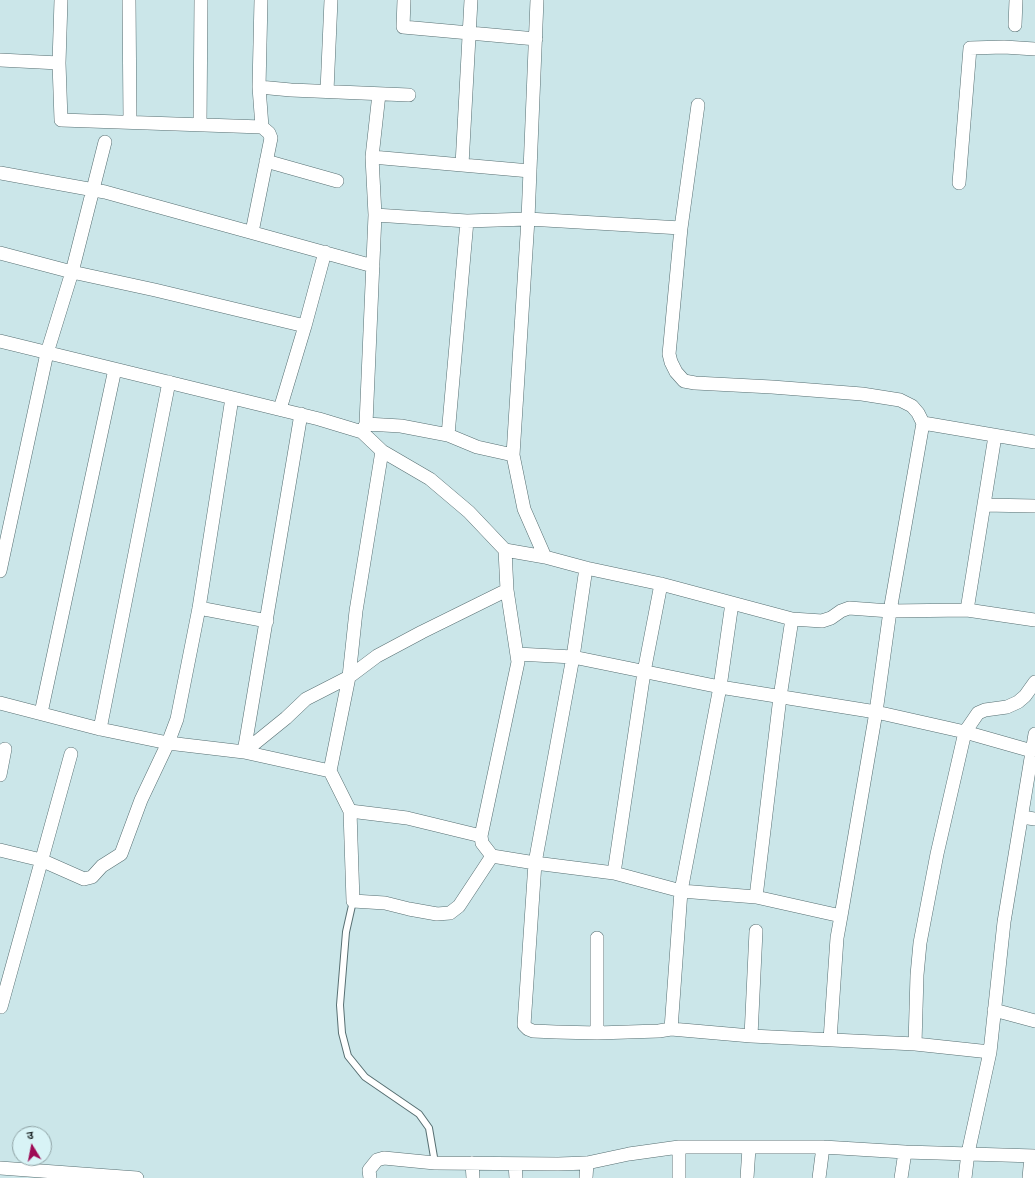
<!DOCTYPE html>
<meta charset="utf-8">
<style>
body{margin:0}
#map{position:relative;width:1035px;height:1178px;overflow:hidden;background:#cbe6e9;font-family:Jost,"Noto Sans Devanagari",sans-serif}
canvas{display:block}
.north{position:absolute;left:12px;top:1126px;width:40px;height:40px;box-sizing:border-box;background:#d8f3f6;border:1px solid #8fa3a5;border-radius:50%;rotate:350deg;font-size:11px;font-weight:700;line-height:16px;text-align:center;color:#212b2c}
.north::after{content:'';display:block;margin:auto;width:14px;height:18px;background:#9e0b55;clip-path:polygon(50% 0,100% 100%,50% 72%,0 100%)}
</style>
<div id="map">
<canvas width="1035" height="1178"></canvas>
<div class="north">उ</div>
</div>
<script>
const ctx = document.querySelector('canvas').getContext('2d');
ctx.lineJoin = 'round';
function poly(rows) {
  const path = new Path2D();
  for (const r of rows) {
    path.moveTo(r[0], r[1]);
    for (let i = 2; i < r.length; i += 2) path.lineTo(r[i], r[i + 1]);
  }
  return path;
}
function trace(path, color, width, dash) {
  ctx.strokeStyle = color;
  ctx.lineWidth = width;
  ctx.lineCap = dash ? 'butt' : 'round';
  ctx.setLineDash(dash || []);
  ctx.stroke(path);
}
const service = poly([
 [353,901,346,932,340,1005,342,1033,348,1056,365,1077,419,1114,429,1128,435,1163]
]);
const minor = poly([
 [61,0,59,63,61,120,262,127,269,133,271,138,252,232],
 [129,0,130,121],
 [261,0,259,87,262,127],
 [404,0,403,27,536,39],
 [537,0,528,219,513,455,524,509,545,557],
 [1015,25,1016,0],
 [0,60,59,63],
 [259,87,291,90,409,95],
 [327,91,331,0],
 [698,105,681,228,670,344,669,354,671,362,676,372,684,381,695,383,772,387,862,394,900,400,912,406,918,413,923,423,890,611,876,712,841,916,837,938,830,1040],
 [200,125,201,0],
 [372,157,530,171],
 [266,161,337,181],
 [462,165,471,0],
 [0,173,105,192,373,266],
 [959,183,970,48,1004,47,1035,49],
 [375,215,467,221,528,219,681,228],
 [0,253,72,272,155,290,305,326],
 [0,341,319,419,362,432,382,451,430,479,469,512,505,550,545,557,586,568,661,584,792,619,822,621,831,618,841,611,849,608,890,611,967,610,1035,620],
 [280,409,305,326,325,252],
 [923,423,1035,442],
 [366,424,401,426,448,435,477,447,513,455],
 [362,432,366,424,375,215,372,157,379,94],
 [448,435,467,221],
 [382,451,356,611,349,677,330,771,350,811,353,901,385,903,409,909,437,914,450,913,459,906,492,856],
 [984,505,1035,506],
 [586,568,573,657,535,863,524,1025,528,1029,533,1031,556,1032,597,1033,659,1031,671,1029],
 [0,571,47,353,72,272,105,142],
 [507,590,518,662,481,836,482,843,492,856,535,863,614,873,681,891,756,897,841,916],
 [732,603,720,687,681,891,671,1029,751,1036,915,1044,990,1052],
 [199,608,267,621],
 [967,610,995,436],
 [517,654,573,657,720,687,876,712,965,732,1032,751],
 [0,703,100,729,168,743,244,752,330,771],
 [41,713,115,369],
 [100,729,169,382],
 [244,752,286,718,306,699,349,677,377,656,422,632,507,590,505,550],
 [244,752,301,414],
 [0,775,5,749],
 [350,811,407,818,481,836],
 [1022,817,1035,819],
 [0,850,41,860,84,879,92,877,102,866,121,854,141,800,168,743,177,719,199,608,232,398],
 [614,873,644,672,661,584],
 [756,897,780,697,792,619],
 [597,938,597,1033],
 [1,1007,71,754],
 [994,1010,1035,1021],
 [751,1036,756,931],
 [915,1044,917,975,920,943,937,854,965,732,978,713,985,710,1007,707,1018,702,1025,696,1035,682],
 [679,1147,679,1178],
 [472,1163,473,1178],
 [515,1164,516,1178],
 [0,1168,137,1178],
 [370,1178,369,1170,377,1160,384,1158,435,1163,558,1164,587,1163,629,1154,679,1147,823,1147,905,1152,1035,1156],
 [586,1178,587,1163],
 [747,1178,749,1148],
 [819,1178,823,1147],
 [901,1178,905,1152],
 [965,1178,968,1153,990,1052,1004,922,1035,734],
 [1029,1178,1031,1156]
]);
trace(service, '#576f72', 8);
trace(minor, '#576f72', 14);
trace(service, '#fff', 6);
trace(minor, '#fff', 13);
</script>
